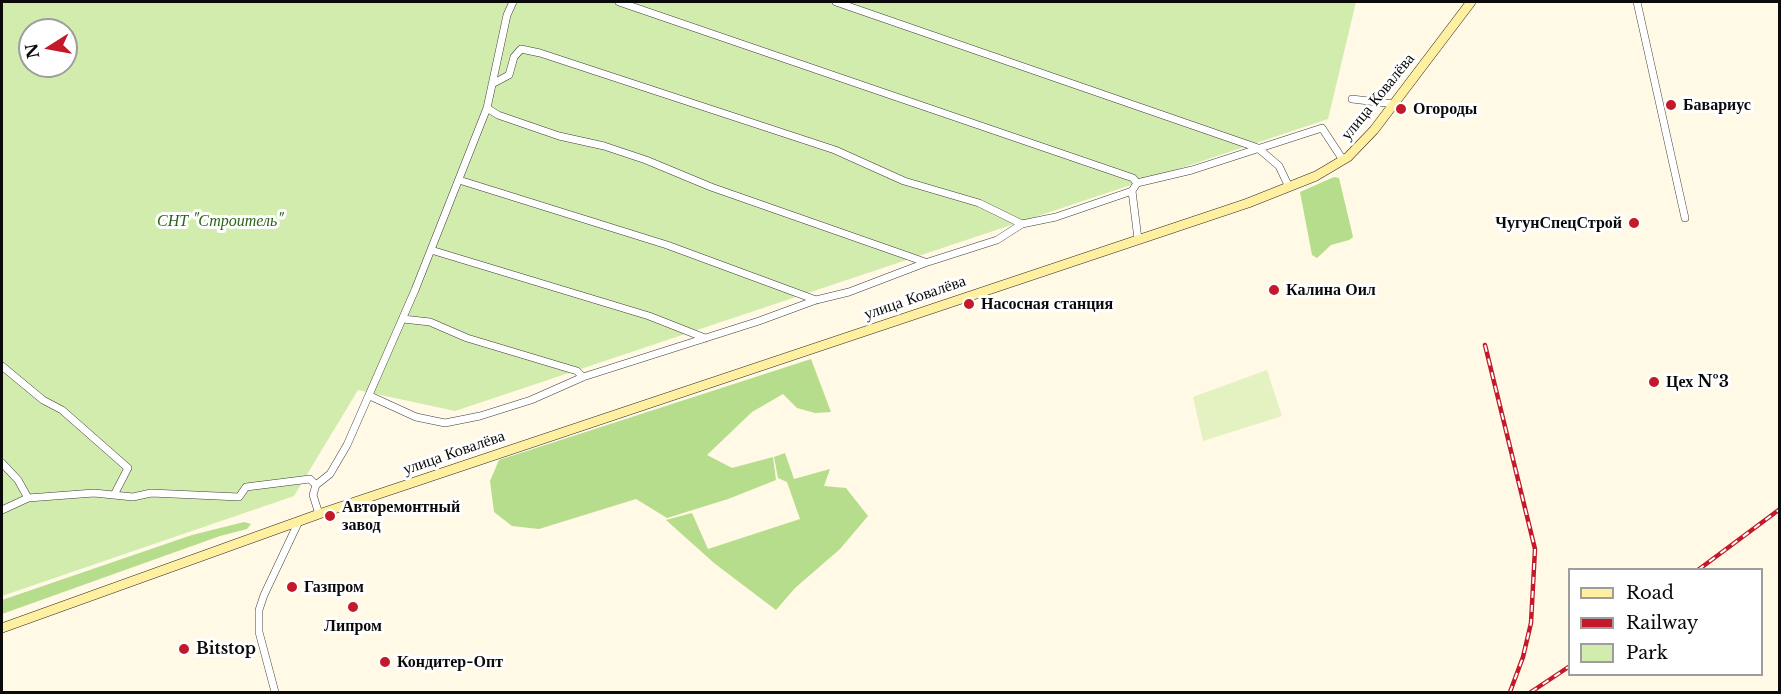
<!DOCTYPE html>
<meta charset="utf-8">
<style>
body{margin:0}
#map{position:relative;width:1781px;height:694px;overflow:hidden;background:#fff9e6;font-family:"Libre Baskerville",serif}
canvas{display:block}
.frame{position:absolute;inset:0;border:3px solid #0a0a0a;pointer-events:none}
.legend{position:absolute;left:1568px;top:568px;width:195px;height:108px;box-sizing:border-box;background:#fff;border:2px solid #9d9d9d;margin:0;padding:8px 10px;list-style:none;font-size:18px;color:#0a0a0a}
.legend li{display:flex;align-items:center;gap:12px;height:30px}
.legend b{width:30px;border:2px solid #9d9d9d}
.north{position:absolute;left:18px;top:18px;width:60px;height:60px;box-sizing:border-box;background:#fff;border:2px solid #9d9d9d;border-radius:50%;rotate:259deg;font-size:16px;font-weight:700;line-height:24px;text-align:center;color:#0a0a0a}
.north::after{content:'';display:block;margin:auto;width:21px;height:27px;background:#c3192a;clip-path:polygon(50% 0,100% 100%,50% 72%,0 100%)}
</style>
<div id="map">
<canvas width="1781" height="694"></canvas>
<div class="frame"></div>
<ul class="legend">
<li><b style="height:8px;background:#fff0a1"></b>Road</li>
<li><b style="height:8px;background:#c3192a"></b>Railway</li>
<li><b style="height:16px;background:#d1ecad"></b>Park</li>
</ul>
<div class="north">N</div>
</div>
<script>
const ctx = document.querySelector('canvas').getContext('2d');
ctx.lineJoin = 'round';
function paint(path, color) {
  ctx.fillStyle = color;
  ctx.fill(path, 'evenodd');
}
function poly(rows) {
  const path = new Path2D();
  for (const r of rows) {
    path.moveTo(r[0], r[1]);
    for (let i = 2; i < r.length; i += 2) path.lineTo(r[i], r[i + 1]);
  }
  return path;
}
function trace(path, color, width, dash) {
  ctx.strokeStyle = color;
  ctx.lineWidth = width;
  ctx.lineCap = dash ? 'butt' : 'round';
  ctx.setLineDash(dash || []);
  ctx.stroke(path);
}
function drawText(font, color, halo, rows, align = 'center') {
  ctx.font = font + ' "Libre Baskerville",serif';
  ctx.lineWidth = 6;
  ctx.setLineDash([]);
  ctx.textBaseline = 'middle';
  ctx.strokeStyle = halo;
  ctx.fillStyle = color;
  for (const [text, x, y, turn = 0] of rows) {
    ctx.save();
    ctx.translate(x, y);
    ctx.rotate((+turn || 0) * Math.PI / 180);
    ctx.textAlign = isNaN(turn) ? turn : align;
    if (halo) ctx.strokeText(text, 0, 0);
    ctx.fillText(text, 0, 0);
    ctx.restore();
  }
}
paint(poly([
 [2,2,1356,2,1328,119,455,411,358,390,294,496,2,596],
 [30,30,66,30,66,66,30,66]
]), '#d1ecad');
paint(poly([
 [1334,177,1339,178,1353,237,1349,240,1331,245,1317,258,1312,255,1300,192],
 [811,359,831,412,815,413,797,408,783,394,752,412,707,455,732,468,773,457,776,480,728,499,667,518,636,499,539,529,512,526,494,512,490,481,499,460],
 [785,453,794,479,830,469,824,486,846,488,868,516,840,549,795,588,776,610,714,563,666,520,692,513,708,549,800,519,787,482,778,478,774,457],
 [244,522,251,524,247,529,220,536,2,614,2,600,192,535]
]), '#b5dd8c');
paint(poly([
 [1267,370,1282,416,1203,441,1193,397]
]), '#e3f2c0');
const street = poly([
 [619,2,1133,178,1137,183],
 [836,2,1258,148,1279,166,1289,187],
 [1637,2,1685,218],
 [492,84,509,75,514,57,521,49,540,53,835,150,904,181,979,203,1022,224],
 [1352,99,1394,104],
 [487,108,498,115,559,136,604,146,646,160,711,187,925,262],
 [459,180,667,245,816,300],
 [1138,239,1132,191,1137,183,1192,170,1322,128,1343,160],
 [431,250,649,316,705,338],
 [403,319,430,322,467,338,577,371,583,377],
 [2,366,43,400,62,410,128,468,114,495],
 [370,396,416,417,445,423,480,416,531,400,583,377,759,321,816,300,849,292,925,263,997,240,1022,224,1056,217,1132,191],
 [2,463,18,480,28,498],
 [2,510,28,498,94,493,133,497,151,493,239,497,246,487,310,479,316,485],
 [319,514,313,495,316,485,330,474,347,445,415,290,487,108,507,15,513,2],
 [275,692,259,632,259,610,264,595,299,521]
]);
const secondary = poly([
 [2,628,319,514,1248,203,1316,176,1348,157,1374,130,1471,2]
]);
trace(street, '#3d3d3d', 8);
trace(secondary, '#2c2c2c', 10);
trace(street, '#fff', 7);
trace(secondary, '#fff0a1', 9);
const rail = poly([
 [1485,345,1535,549,1531,623,1523,657,1510,692],
 [1698,570,1780,509],
 [1531,692,1570,666]
]);
trace(rail, '#c3192a', 4.5);
trace(rail, '#fff', 2, [7]);
for (const [x, y, r, color] of [
 [1671,105,6,"#c3192a"],
 [1401,109,6,"#c3192a"],
 [1634,223,6,"#c3192a"],
 [1274,290,6,"#c3192a"],
 [969,304,6,"#c3192a"],
 [1654,382,6,"#c3192a"],
 [330,516,6,"#c3192a"],
 [292,587,6,"#c3192a"],
 [353,607,6,"#c3192a"],
 [184,649,6,"#c3192a"],
 [385,662,6,"#c3192a"]
]) {
  const dot = new Path2D();
  dot.arc(x, y, r, 0, 2 * Math.PI);
  ctx.fillStyle = color;
  ctx.fill(dot);
  trace(dot, '#fff', 2);
}
drawText('16px', '#0a0a0a', '#fff', [
 ["улица Ковалёва",1378,97,-51],
 ["улица Ковалёва",915,298,-19],
 ["улица Ковалёва",454,453,-19]
]);
drawText('bold 16px', '#0a0a0a', '#fff', [
 ["Бавариус",1683,105],
 ["Огороды",1413,109],
 ["ЧугунСпецСтрой",1622,223,"right"],
 ["Калина Оил",1286,290],
 ["Насосная станция",981,304],
 ["Цех №3",1666,382],
 ["Авторемонтный",342,507],
 ["завод",342,525],
 ["Газпром",304,587],
 ["Липром",353,626,"center"],
 ["Bitstop",196,649],
 ["Кондитер-Опт",397,662]
], 'left');
drawText('italic 16px', '#2b6417', '#fff', [
 ["СНТ \"Строитель\"",220,221]
]);
</script>
